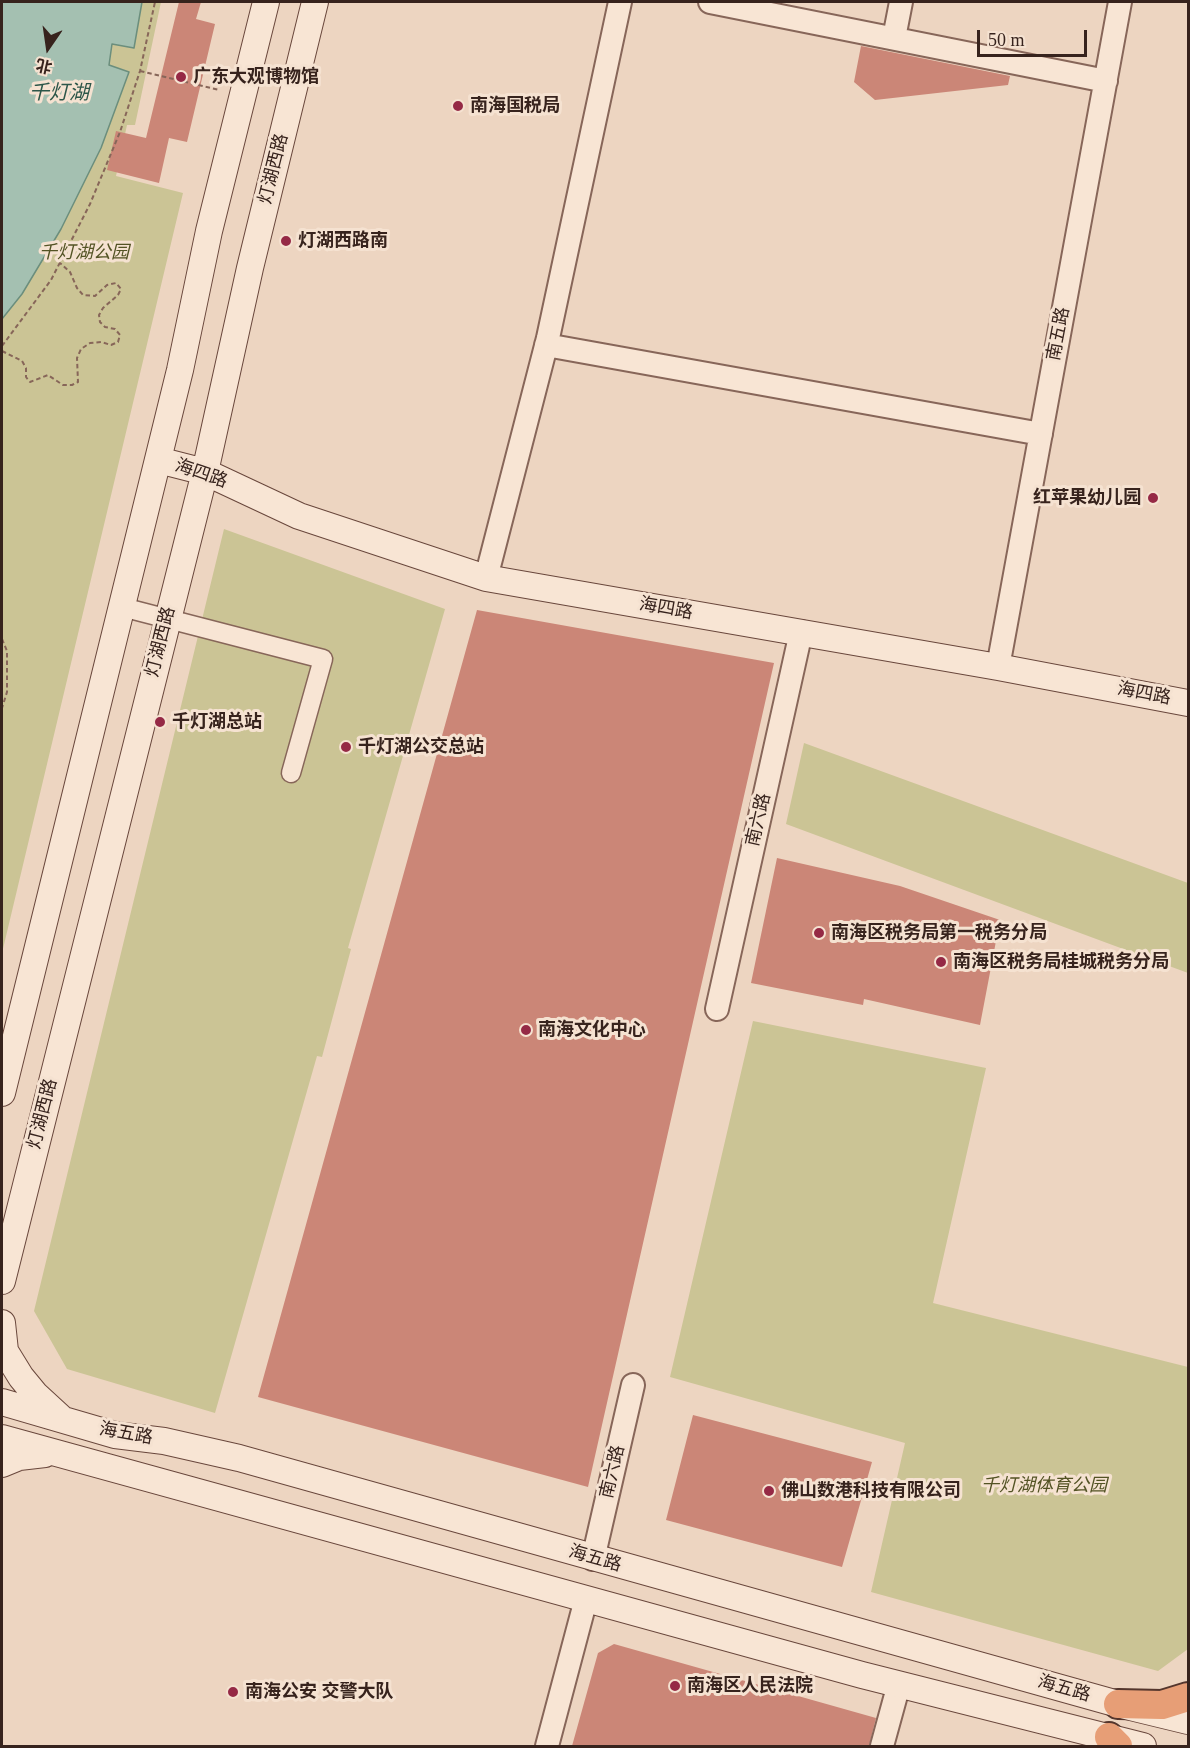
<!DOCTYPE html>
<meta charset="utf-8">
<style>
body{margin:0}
#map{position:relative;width:1190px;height:1748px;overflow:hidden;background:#edd5c1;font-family:"Times New Roman","Noto Sans SC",serif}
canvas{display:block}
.frame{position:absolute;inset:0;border:3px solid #37231d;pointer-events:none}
.north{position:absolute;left:18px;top:18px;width:60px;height:60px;-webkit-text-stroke:4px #f5e2d1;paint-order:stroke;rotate:193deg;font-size:16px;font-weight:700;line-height:24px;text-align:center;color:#37231d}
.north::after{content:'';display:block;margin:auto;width:21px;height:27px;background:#37231d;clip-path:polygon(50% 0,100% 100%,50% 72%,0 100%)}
.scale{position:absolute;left:977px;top:30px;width:110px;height:27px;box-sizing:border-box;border:3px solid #37231d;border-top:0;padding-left:8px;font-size:18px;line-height:21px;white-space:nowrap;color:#37231d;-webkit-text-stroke:4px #f5e2d1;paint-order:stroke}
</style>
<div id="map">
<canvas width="1190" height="1748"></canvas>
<div class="frame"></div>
<div class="north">北</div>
<div class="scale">50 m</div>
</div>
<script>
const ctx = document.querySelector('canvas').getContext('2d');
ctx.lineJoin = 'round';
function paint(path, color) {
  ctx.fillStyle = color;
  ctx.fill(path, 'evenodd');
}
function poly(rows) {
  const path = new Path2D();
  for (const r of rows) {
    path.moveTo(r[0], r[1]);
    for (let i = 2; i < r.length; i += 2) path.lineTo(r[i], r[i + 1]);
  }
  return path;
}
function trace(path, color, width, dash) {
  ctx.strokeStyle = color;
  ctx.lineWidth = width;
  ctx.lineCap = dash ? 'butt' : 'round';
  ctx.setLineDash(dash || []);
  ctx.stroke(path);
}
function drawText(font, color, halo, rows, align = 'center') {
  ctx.font = font + ' "Times New Roman","Noto Sans SC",serif';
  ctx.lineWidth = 6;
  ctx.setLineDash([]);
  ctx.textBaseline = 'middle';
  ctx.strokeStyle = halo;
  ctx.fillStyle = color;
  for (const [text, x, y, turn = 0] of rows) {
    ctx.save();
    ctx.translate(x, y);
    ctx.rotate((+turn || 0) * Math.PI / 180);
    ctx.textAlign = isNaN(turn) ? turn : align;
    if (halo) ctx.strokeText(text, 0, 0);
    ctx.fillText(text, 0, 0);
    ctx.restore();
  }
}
paint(poly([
 [2,2,161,2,135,125,127,125,116,176,183,193,2,953],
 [224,529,445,609,348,948,351,949,322,1057,317,1056,215,1413,67,1369,34,1311],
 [804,743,1188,883,1188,973,786,824],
 [753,1021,986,1068,933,1303,1188,1367,1188,1649,1158,1671,871,1592,905,1443,670,1377]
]), '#cbc495');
const water = poly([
 [2,2,142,2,134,48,112,44,109,65,129,72,101,148,61,229,22,294,2,319,2,2]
]);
paint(water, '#a4c0b1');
trace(water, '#6b8e7d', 1.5);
paint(poly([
 [179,2,201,2,196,19,215,24,187,142,169,138,159,183,107,170,116,131,146,138],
 [861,46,1010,76,1008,85,875,100,854,82],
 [477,610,774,663,588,1487,258,1397],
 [777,858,900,886,1000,920,980,1025,864,999,863,1005,751,983],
 [693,1415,872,1462,842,1567,666,1520],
 [614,1644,876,1718,869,1746,572,1746,598,1653]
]), '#cb8677');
const minor = poly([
 [122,607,323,659,291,773]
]);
const tertiary = poly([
 [710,2,1106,81],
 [894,38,901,2],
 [546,345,1041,434],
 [486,578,548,338,620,2],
 [998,667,1120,2],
 [717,1009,801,632],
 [593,1559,633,1385],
 [547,1746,586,1599],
 [882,1746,899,1684]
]);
const secondary = poly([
 [158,460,205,472,299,516,486,578,998,667,1188,703],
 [2,1093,180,370,209,231,266,2],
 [2,1281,205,472,250,268,315,2],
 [2,1323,5,1351,21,1377,35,1394,60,1417],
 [2,1402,115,1435,164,1441,239,1458,1118,1704,1188,1721],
 [2,1438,862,1675,1143,1746],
 [2,1464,19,1457,45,1454]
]);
const trunk = poly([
 [1118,1704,1162,1705,1188,1697],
 [1109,1737,1118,1746]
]);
trace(minor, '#876659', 21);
trace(tertiary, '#876659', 26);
trace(secondary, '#69473c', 28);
trace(trunk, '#54362d', 32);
trace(poly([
 [140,71,219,90],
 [2,346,51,280,90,204,120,132,140,71,155,2],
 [2,351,22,361,26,368,26,377,30,382,48,375,63,385,72,385,78,382,77,358,81,349,90,343,101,342,111,345,118,342,120,335,115,329,105,327,100,322,99,315,103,308,118,295,121,289,116,283,107,285,95,296,83,295,77,288,70,272,60,263],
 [2,639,7,651,7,692,2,708]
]), '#876659', 2, [4.5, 3]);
trace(minor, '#f8e5d4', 18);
trace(tertiary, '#f8e5d4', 22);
trace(secondary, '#f8e5d4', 26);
trace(trunk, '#e79e76', 28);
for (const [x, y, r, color] of [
 [181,77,6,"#952945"],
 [458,106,6,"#952945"],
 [286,241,6,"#952945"],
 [1153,498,6,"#952945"],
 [160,722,6,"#952945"],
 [346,747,6,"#952945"],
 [819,933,6,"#952945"],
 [941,962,6,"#952945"],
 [526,1030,6,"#952945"],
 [769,1491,6,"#952945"],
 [675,1686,6,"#952945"],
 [233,1692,6,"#952945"]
]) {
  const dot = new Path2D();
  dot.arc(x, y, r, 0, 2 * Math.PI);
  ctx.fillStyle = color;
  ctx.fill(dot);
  trace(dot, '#f5e2d1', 2);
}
drawText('bold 18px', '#37231d', '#f5e2d1', [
 ["广东大观博物馆",193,77],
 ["南海国税局",470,106],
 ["灯湖西路南",298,241],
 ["红苹果幼儿园",1141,498,"right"],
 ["千灯湖总站",172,722],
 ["千灯湖公交总站",358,747],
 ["南海区税务局第一税务分局",831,933],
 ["南海区税务局桂城税务分局",953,962],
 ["南海文化中心",538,1030],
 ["佛山数港科技有限公司",781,1491],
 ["南海区人民法院",687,1686],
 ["南海公安 交警大队",245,1692]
], 'left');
drawText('18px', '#37231d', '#f5e2d1', [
 ["灯湖西路",274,169,-76],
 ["南五路",1059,334,-79],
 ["海四路",201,474,19],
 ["海四路",666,609,10],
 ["灯湖西路",161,642,-76],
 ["海四路",1144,694,11],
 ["南六路",759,820,-77],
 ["灯湖西路",43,1114,-76],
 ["海五路",126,1434,10],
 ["南六路",613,1472,-77],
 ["海五路",595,1559,16],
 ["海五路",1064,1689,16]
]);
drawText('italic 18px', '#535324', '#f5e2d1', [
 ["千灯湖公园",84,253],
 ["千灯湖体育公园",1044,1486]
]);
drawText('italic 20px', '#2c5649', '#f5e2d1', [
 ["千灯湖",59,94]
]);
</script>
